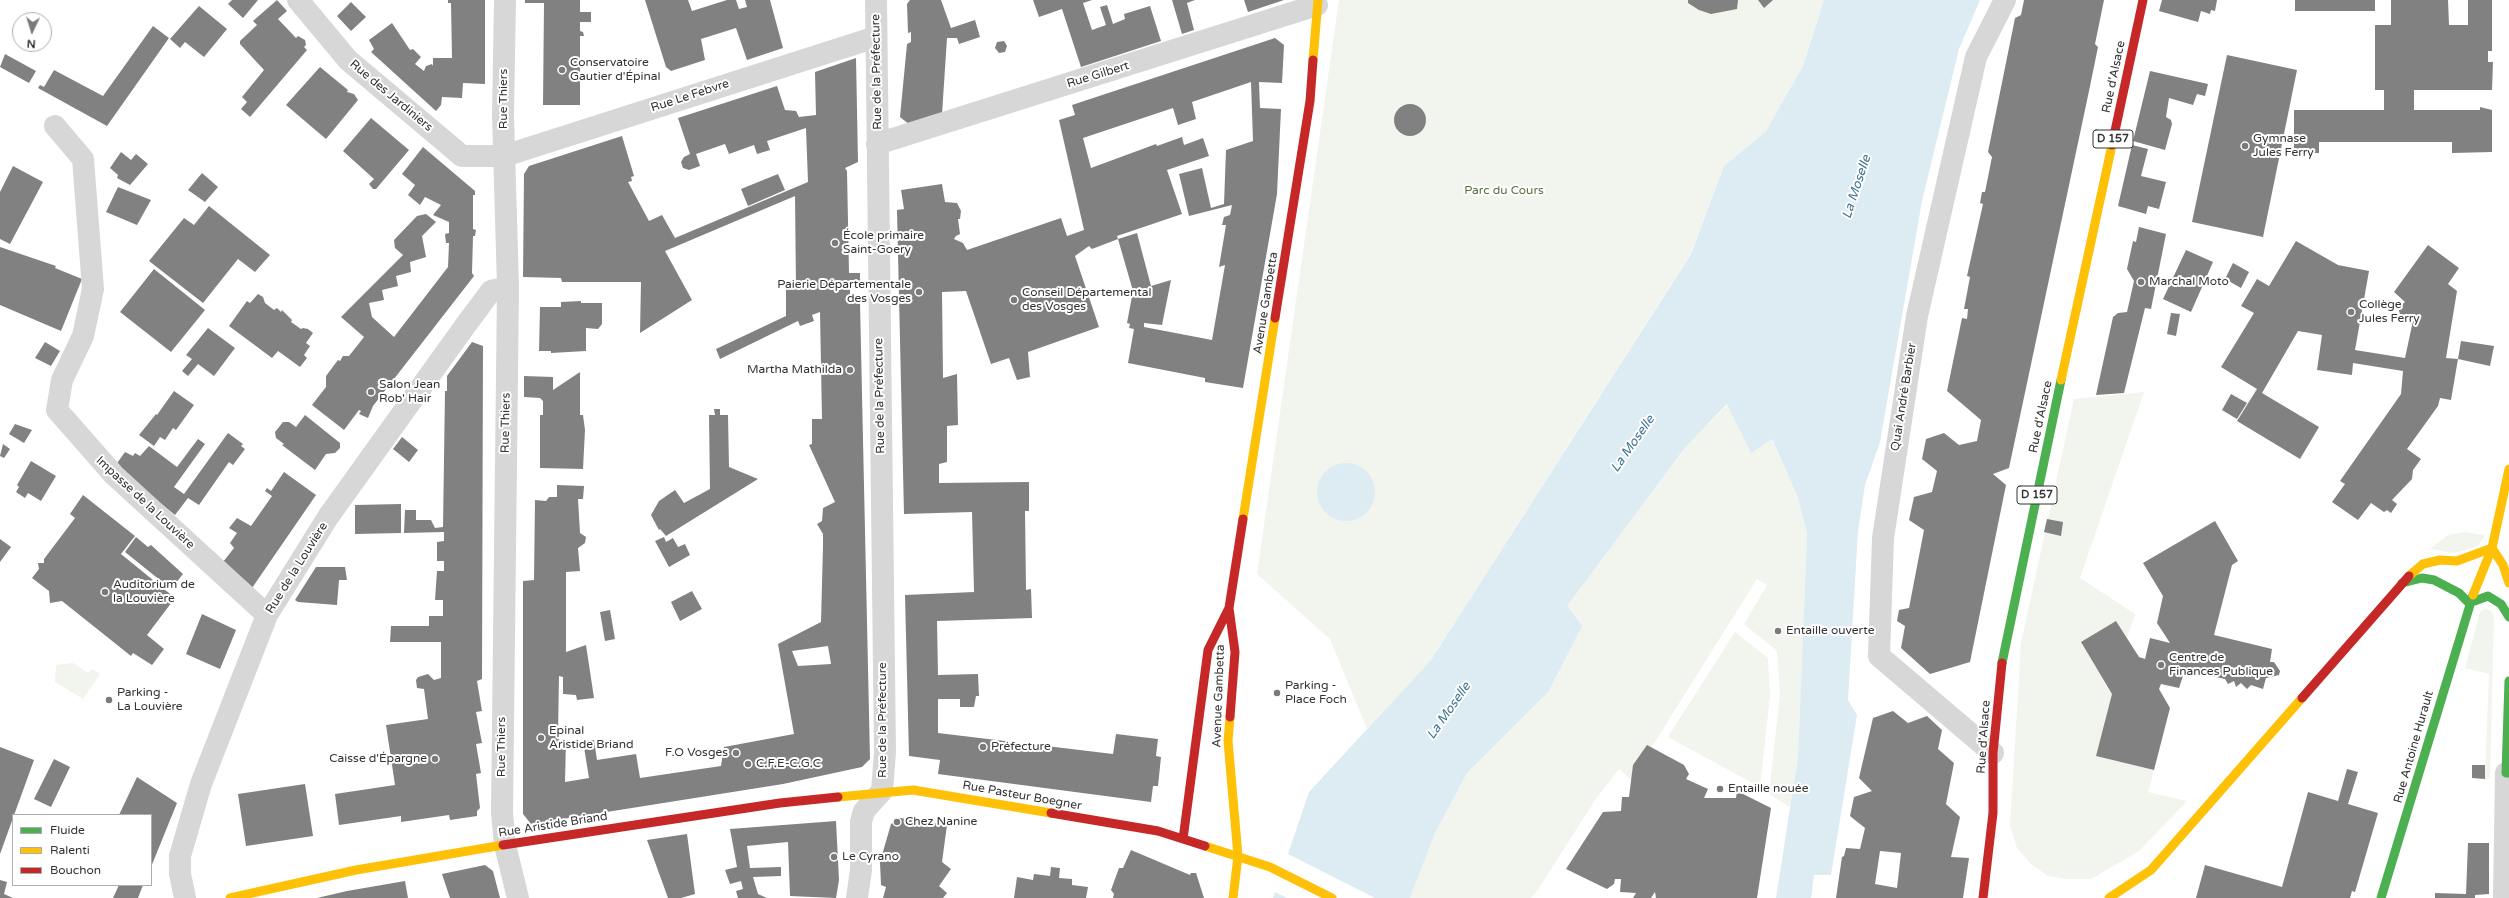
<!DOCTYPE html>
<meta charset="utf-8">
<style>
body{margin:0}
#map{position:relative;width:2509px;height:898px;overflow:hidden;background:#fff;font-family:"Varela Round",sans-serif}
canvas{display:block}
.legend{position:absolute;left:12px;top:814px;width:140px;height:72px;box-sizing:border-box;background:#fff;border:1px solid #adadad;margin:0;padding:5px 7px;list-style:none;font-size:12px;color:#333}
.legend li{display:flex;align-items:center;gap:8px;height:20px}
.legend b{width:20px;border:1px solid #adadad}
.north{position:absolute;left:12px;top:12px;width:40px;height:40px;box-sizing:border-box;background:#fff;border:1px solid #adadad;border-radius:50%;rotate:184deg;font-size:11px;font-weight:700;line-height:16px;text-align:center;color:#333}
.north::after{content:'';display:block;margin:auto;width:14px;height:18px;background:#7a7a7a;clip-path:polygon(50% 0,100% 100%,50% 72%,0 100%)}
</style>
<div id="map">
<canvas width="2509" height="898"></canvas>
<ul class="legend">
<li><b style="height:5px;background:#4caf50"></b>Fluide</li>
<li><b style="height:5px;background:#ffc107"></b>Ralenti</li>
<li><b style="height:5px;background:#c62828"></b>Bouchon</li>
</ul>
<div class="north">N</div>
</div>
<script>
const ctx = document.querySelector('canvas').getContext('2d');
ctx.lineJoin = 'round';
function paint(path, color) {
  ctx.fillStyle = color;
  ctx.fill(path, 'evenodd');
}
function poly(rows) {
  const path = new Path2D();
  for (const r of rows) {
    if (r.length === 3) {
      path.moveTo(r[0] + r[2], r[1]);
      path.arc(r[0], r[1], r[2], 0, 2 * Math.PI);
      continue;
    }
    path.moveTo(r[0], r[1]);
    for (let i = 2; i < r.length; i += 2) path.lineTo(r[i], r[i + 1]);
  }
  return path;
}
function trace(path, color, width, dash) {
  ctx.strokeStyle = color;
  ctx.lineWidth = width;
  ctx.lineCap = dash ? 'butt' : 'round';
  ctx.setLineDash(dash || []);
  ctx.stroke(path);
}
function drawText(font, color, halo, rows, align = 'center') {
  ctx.font = font + ' "Varela Round",sans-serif';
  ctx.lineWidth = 4;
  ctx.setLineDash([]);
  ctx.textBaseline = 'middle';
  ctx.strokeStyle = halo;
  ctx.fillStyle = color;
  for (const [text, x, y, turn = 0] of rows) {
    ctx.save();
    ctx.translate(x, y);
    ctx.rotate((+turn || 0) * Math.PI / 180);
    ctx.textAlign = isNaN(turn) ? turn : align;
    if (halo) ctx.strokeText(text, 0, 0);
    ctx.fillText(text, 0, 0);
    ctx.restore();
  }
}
paint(poly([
 [1339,0,1824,0,1803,66,1766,131,1724,166,1691,253,1431,660,1367,729,1330,639,1257,574],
 [2144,392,2080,578,2135,614,2127,638,2116,621,2081,643,2112,694,2096,756,2154,770,2148,792,2187,801,2139,851,2091,879,2067,879,2048,876,2030,863,2017,848,2010,826,2021,643,2074,399],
 [1728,404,1751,453,1771,438,1798,498,1807,533,1798,757,1790,807,1769,794,1780,694,1777,651,1744,624,1767,585,1757,579,1631,780,1619,769,1595,800,1539,888,1531,898,1410,898,1435,833,1467,773,1548,692,1566,606,1683,450],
 [2464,532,2485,535,2478,546,2454,553,2430,549,2448,535],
 [2485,608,2491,611,2494,616,2490,779,2485,779,2489,674,2465,668,2480,612],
 [1735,632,1768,658,1770,696,1760,787,1668,737],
 [73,663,88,673,92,669,100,674,83,699,55,682,56,665]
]), '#f1f5ed');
paint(poly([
 [1824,0,1980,0,1959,49,1922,201,1880,442,1865,485,1858,531,1848,700,1857,715,1831,875,1814,875,1811,898,1776,898,1798,757,1807,533,1798,498,1772,439,1751,453,1727,404,1683,450,1567,606,1582,626,1548,692,1467,773,1435,833,1410,898,1273,898,1309,792,1431,660,1691,254,1724,166,1766,131,1803,66],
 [1346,492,29]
]), '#ddebf3');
paint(poly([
 [1286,853,1375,898,1287,898,1275,892,1274,888]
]), '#fff');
paint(poly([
 [232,0,258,0,243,18,228,4],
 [277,0,287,11,278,19,296,38,298,36,305,40,306,45,304,47,307,50,250,117,241,109,247,102,242,97,264,70,240,44,240,41,257,25,253,21],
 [448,0,485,0,485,84,463,83,462,98,442,97,441,105,436,111,371,52,374,49,369,40,392,23,410,50,413,49,421,57,415,64,424,71,426,66,432,64,433,66,433,58,452,58,451,3,448,3],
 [525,0,580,0,580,12,591,12,591,22,580,22,580,31,583,32,584,36,580,36,580,105,543,105,544,3,525,3],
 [645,0,688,0,692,11,727,0,736,0,739,9,747,7,745,0,770,0,783,48,747,60,736,28,701,39,705,60,671,71,666,67],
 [910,0,941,0,951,28,975,20,980,37,959,44,957,38,947,38,942,114,910,125,900,117,907,44,911,42,911,32,908,33,907,4],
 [1033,0,1092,0,1083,3,1092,30,1106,25,1100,7,1107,5,1113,24,1125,19,1124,14,1150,6,1161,41,1081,67,1062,9,1039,17],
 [1172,0,1195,0,1187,3,1194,30,1182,34],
 [1244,0,1284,0,1248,12],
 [1688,0,1738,0,1737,9,1711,14,1699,10,1688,3],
 [1758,0,1773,0,1764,8],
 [2024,0,2104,0,2095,44,2098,47,2089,91,2009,468,1993,474,2006,485,1970,662,1930,674,1901,648,1905,626,1897,621,1899,610,1909,608,1924,530,1909,520,1914,497,1932,492,1937,471,1922,459,1926,439,1944,433,1959,445,1977,441,1981,420,1947,391,1962,318,1967,319,1968,309,1964,309,1970,277,1967,276,1983,204,1980,203,1982,192,1985,192,1992,157,1988,152,2015,18,2021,15],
 [2162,0,2217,0,2215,11,2211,10,2210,14,2201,11,2198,22,2159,11],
 [2295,0,2375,0,2375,11,2295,11],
 [2391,0,2448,0,2449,25,2468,25,2468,0,2492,0,2492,51,2488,51,2488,62,2493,62,2492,90,2414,90,2414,110,2480,110,2480,107,2492,110,2492,152,2452,153,2452,142,2319,142,2319,153,2294,153,2294,110,2384,110,2384,90,2375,90,2375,25,2391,25],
 [351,2,366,17,351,31,337,16],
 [199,6,227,29,204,57,185,42,180,48,170,39],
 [153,26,169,38,107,126,38,88,40,85,44,87,54,70,103,96],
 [1275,38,1284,45,1282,83,1259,82,1260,108,1281,109,1277,194,1243,388,1205,382,1205,378,1128,363,1134,329,1129,328,1130,324,1127,323,1133,291,1118,239,1092,249,1089,246,1075,256,1099,327,1028,352,1030,377,1017,380,1009,358,991,364,966,291,942,292,943,378,957,374,958,425,947,426,947,462,939,464,939,483,1029,482,1029,511,1025,511,1026,590,1031,589,1032,618,937,621,938,675,978,674,979,696,976,696,974,707,960,707,960,699,938,699,938,733,1113,754,1116,734,1158,739,1156,756,1161,757,1158,786,1153,786,1151,802,938,774,940,760,909,756,905,595,974,592,972,512,904,514,897,210,904,209,901,190,942,184,945,202,957,203,961,211,960,219,958,219,960,234,956,236,954,239,963,243,967,250,1061,218,1067,236,1084,230,1059,120,1075,115,1072,105],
 [1251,82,1253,141,1226,150,1224,204,1211,208,1202,168,1179,174,1189,216,1232,205,1230,215,1224,217,1222,225,1226,225,1219,267,1225,265,1212,340,1144,327,1144,323,1162,325,1171,280,1151,286,1137,233,1118,239,1117,236,1182,214,1167,170,1209,156,1203,138,1184,145,1182,137,1157,146,1156,144,1091,168,1083,138,1173,108,1178,125,1196,119,1192,102],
 [1004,41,1007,46,1005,52,999,53,995,48,997,42],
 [5,54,36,71,29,83,0,67],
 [2227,55,2297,70,2263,237,2192,222],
 [856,58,858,162,845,168,847,171,849,273,860,273,860,288,850,287,850,303,860,303,870,759,862,767,783,784,531,824,523,814,523,581,534,580,535,500,546,501,549,497,557,497,557,485,584,486,583,499,578,499,580,533,586,537,585,543,578,548,580,571,566,572,566,652,586,645,594,698,577,700,576,695,563,694,563,677,559,676,558,735,559,741,566,740,565,782,589,778,583,741,594,740,597,760,636,754,640,778,721,766,724,747,794,734,778,644,821,622,823,546,823,534,817,524,822,521,823,508,835,502,809,445,812,444,812,419,822,419,820,312,812,315,814,321,800,326,798,321,720,359,716,349,786,316,786,288,796,288,795,196,665,251,692,300,640,333,641,282,562,282,561,278,523,277,524,174,529,166,622,136,634,176,631,177,632,181,628,182,649,221,662,215,675,238,808,182,806,128,767,141,770,150,757,154,754,145,729,154,725,144,696,154,700,166,689,170,683,168,681,162,684,157,690,154,678,118,777,86,785,110,796,111,799,117,816,115,815,72],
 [828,646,831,664,798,666,792,651],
 [320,67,348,90,347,92,354,94,358,100,326,139,286,105],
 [2150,71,2208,84,2205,96,2197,94,2193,105,2169,98,2166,117,2171,120,2172,124,2165,150,2133,141],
 [1410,120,16],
 [371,118,409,150,376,189,373,189,369,184,374,179,343,151],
 [2132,145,2148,149,2141,176,2166,182,2159,209,2148,206,2146,214,2118,206],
 [423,147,475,191,475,195,473,195,473,229,476,230,475,236,473,236,472,273,474,276,373,406,368,418,359,414,361,411,359,410,344,430,312,405,326,387,326,376,338,360,340,361,343,356,349,356,364,337,341,317,403,255,395,248,394,240,417,216,426,214,436,222,422,236,426,257,410,262,411,272,396,276,398,286,382,290,384,300,369,303,372,317,394,337,448,267,449,243,446,243,445,234,449,233,449,222,433,215,441,205,425,197,420,205,408,195,415,185,402,174],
 [121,152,131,160,136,154,148,164,130,185,117,178,118,175,110,168],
 [13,166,43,182,10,244,0,239,0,192],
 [202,173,218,187,205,202,188,190],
 [778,174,785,190,748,206,741,189],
 [118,187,151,200,137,225,106,212],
 [209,206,270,255,255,272,238,259,203,303,149,261,184,218,194,225],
 [2139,227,2166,234,2151,309,2145,308,2124,393,2096,395,2113,317,2118,313,2127,312,2134,281,2127,269,2133,241,2136,242],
 [2296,241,2338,265,2369,271,2355,350,2405,358,2414,316,2406,317,2400,314,2398,308,2405,302,2394,292,2428,245,2459,268,2448,284,2457,291,2446,358,2458,359,2461,341,2494,346,2490,366,2458,359,2451,400,2440,398,2438,406,2407,449,2421,459,2413,470,2412,479,2392,500,2397,504,2391,513,2387,510,2384,512,2371,503,2358,520,2332,502,2345,484,2340,481,2401,394,2403,371,2353,363,2352,375,2317,370,2322,335,2298,331,2262,393,2319,427,2300,459,2237,421,2257,389,2221,367,2254,313,2241,306,2257,279,2269,286],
 [0,247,56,266,55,268,82,279,61,331,0,305],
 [2186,250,2213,262,2191,312,2163,299],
 [2233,263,2249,272,2241,288,2225,279],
 [154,269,205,310,171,352,120,312],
 [258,294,263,297,265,303,274,310,277,308,281,312,282,310,292,320,291,322,301,329,303,328,308,329,313,333,306,343,310,346,304,355,307,358,300,367,278,351,272,358,229,326,247,301,250,303],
 [581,301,581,303,602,303,602,324,598,329,586,328,586,351,551,353,551,351,539,351,540,307,561,307,561,302],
 [2171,313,2180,314,2176,336,2167,334],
 [208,328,235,348,214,376,198,364,188,376,182,371,192,359,186,355],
 [45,342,60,351,51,366,35,358],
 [472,342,483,346,482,679,477,681,482,711,476,712,482,743,476,744,481,773,476,774,480,808,477,811,477,816,450,820,449,815,401,822,401,816,339,825,335,794,395,785,386,725,428,719,424,689,417,688,416,680,418,677,428,674,434,680,441,678,441,642,390,642,391,626,429,626,429,616,443,616,443,600,435,600,437,571,444,571,444,561,437,561,437,542,444,541,444,532,404,533,405,510,416,510,416,520,431,520,435,528,443,527,445,391,447,391,447,376],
 [580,372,580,415,583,415,585,430,583,469,540,468,540,415,543,415,543,401,540,398,524,397,524,376,553,377,553,390],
 [174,391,194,405,176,430,173,428,165,440,160,437,154,446,139,435,156,414,157,415],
 [2231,394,2247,403,2237,419,2222,410],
 [714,409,720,409,720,415,728,415,729,467,758,479,666,536,660,529,659,530,651,515,659,501,675,490,684,503,710,489,709,415,715,415],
 [305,415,340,443,340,448,335,453,326,454,315,470,282,445,284,444,276,438,275,432,283,422,289,422,296,427],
 [15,424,32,430,24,443,9,434],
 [228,433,243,444,241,446,245,449,233,465,229,462,199,505,188,498,175,515,115,466,125,452,133,456,135,453,140,456,149,446,177,467,198,439,205,444,174,487,184,494],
 [402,437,418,450,409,462,393,449],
 [3,444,10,449,4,458,0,456],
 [31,461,56,476,41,501,28,493,25,498,16,492,19,487,17,485],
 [284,472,316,495,252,588,223,562,234,548,230,543,237,533,229,528,237,518,251,526,272,496,265,491,267,488,271,491],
 [83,495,135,536,121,554,175,598,147,635,164,649,152,665,133,653,131,656,62,601,50,603,49,591,32,578,39,569,38,563,44,563,44,559,75,518,70,514],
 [401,504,401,533,355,534,355,505],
 [2047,519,2063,522,2061,536,2044,532],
 [2215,521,2238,561,2232,565,2214,635,2272,649,2270,662,2274,662,2280,671,2279,675,2266,678,2263,689,2251,685,2247,689,2241,683,2236,687,2234,681,2228,684,2225,679,2185,670,2179,688,2161,684,2159,689,2170,708,2154,770,2096,756,2112,694,2081,642,2116,621,2139,657,2145,659,2150,638,2170,643,2157,623,2163,596,2143,563],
 [136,537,148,547,151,545,183,574,171,589,125,552],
 [664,537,666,542,673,538,678,547,685,544,690,555,669,567,655,541],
 [0,539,11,547,0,562],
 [316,567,345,567,347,580,339,580,337,605,298,602,295,600],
 [692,591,702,609,680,621,671,602],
 [610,610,615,639,605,641,600,612],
 [202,614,236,630,220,669,186,654],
 [1893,711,1908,723,1927,716,1942,730,1938,749,1954,763,1946,804,1960,817,1951,857,1969,858,1963,898,1836,898,1842,857,1844,856,1846,848,1860,849,1865,828,1850,816,1854,797,1872,791,1859,778,1873,718],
 [1880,851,1901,853,1897,888,1875,884],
 [1647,745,1684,765,1689,774,1686,779,1708,789,1704,798,1736,798,1737,791,1771,808,1757,898,1656,898,1655,892,1651,898,1633,898,1636,893,1620,892,1621,879,1615,879,1614,884,1607,889,1566,869,1603,812,1621,811,1622,797,1629,797,1633,765],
 [0,747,34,760,0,854],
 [54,759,70,767,51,807,34,799],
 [2472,765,2485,765,2485,779,2472,778],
 [2347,769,2358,772,2348,804,2378,813,2355,892,2352,891,2350,898,2196,898,2205,865,2282,887,2308,792,2338,801],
 [137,777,177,803,151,867,151,815,119,815],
 [305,784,313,836,246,846,238,794],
 [900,818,947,825,942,862,951,869,939,886,947,893,943,898,883,898,886,887,881,885,880,862,891,824],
 [836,821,839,880,836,898,790,896,788,842,747,846,750,868,781,867,781,876,753,877,758,894,767,898,738,898,736,891,743,889,741,881,730,884,725,870,737,867,730,829],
 [687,834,695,894,681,898,668,898,647,840],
 [2468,843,2489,843,2489,894,2475,895,2475,898,2435,898,2435,893,2466,894],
 [1131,850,1190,875,1191,873,1196,873,1204,898,1113,898,1114,894,1111,890,1119,868,1123,868],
 [485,865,493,871,500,898,450,898,442,874],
 [1051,867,1060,868,1059,878,1072,879,1072,885,1088,887,1086,898,1014,898,1017,877,1033,880,1034,874,1050,876],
 [0,880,7,882,4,894,13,898,0,898],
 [405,881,408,898,317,898,347,891],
 [119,885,143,885,138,898,113,898]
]), '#818181');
trace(poly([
 [298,0,348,60,462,156,504,156,876,37],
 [505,0,503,115,508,287,502,813,505,845,518,898],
 [55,126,83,159,93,289,83,336,62,380,57,410,114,475,267,615],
 [877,144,1317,5],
 [1993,753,1879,656,1883,538,1917,316,1976,57,2005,0],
 [185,898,180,874,180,856,201,784,267,615,328,517,465,326,491,291,508,287],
 [857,898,861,870,861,822,864,811,882,791,885,752,876,0],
 [2504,898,2506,773]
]), '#d7d7d7', 22);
trace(poly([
 [2402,583,2422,578,2434,580,2459,593,2469,603],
 [2469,603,2488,596,2501,604,2509,617],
 [2002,663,2061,380],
 [2509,681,2506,773,2509,773],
 [2381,898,2473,595]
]), '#4caf50', 9);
trace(poly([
 [1313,60,1318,0],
 [2061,380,2112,145],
 [1243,519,1275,318],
 [2492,548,2503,565,2509,583],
 [2409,576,2423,564,2440,560,2457,561,2492,548],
 [2473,595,2492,548,2509,469],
 [1230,717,1228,741,1238,856,1233,898],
 [838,797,913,790,1051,813],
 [1205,846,1270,867,1332,898],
 [230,898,356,870,503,845],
 [2109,898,2151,870,2302,698]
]), '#ffc107', 9);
trace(poly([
 [2112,145,2143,0],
 [1275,318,1310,101,1313,60],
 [2302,698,2409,576],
 [1230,717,1235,652,1229,608,1243,519],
 [1051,813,1158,831,1205,846],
 [1183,839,1208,650,1229,608],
 [503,845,780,803,838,797],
 [1983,898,1993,813,1993,753,2002,663]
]), '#c62828', 9);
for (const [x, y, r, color] of [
 [562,70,4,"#7a7a7a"],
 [2245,146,4,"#7a7a7a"],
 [835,243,4,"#7a7a7a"],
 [2141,282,4,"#7a7a7a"],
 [919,292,4,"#7a7a7a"],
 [1014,300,4,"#7a7a7a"],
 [2351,312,4,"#7a7a7a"],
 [850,370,4,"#7a7a7a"],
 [371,392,4,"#7a7a7a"],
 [105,592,4,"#7a7a7a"],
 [1778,631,4,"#7a7a7a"],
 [2161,665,4,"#7a7a7a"],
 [1277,693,4,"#7a7a7a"],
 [109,700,4,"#7a7a7a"],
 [541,738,4,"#7a7a7a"],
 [983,747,4,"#7a7a7a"],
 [736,753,4,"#7a7a7a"],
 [435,759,4,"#7a7a7a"],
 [748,764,4,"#7a7a7a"],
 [1720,789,4,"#7a7a7a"],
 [897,822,4,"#7a7a7a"],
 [834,857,4,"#7a7a7a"]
]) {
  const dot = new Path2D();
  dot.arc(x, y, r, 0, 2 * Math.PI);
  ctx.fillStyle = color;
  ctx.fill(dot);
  trace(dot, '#fff', 1.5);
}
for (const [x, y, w] of [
 [2113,139,40],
 [2037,495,40]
]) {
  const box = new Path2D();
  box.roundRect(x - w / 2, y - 9, w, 18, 3);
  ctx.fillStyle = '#fff';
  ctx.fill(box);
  trace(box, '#333', 1);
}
drawText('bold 11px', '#333', null, [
 ["D 157",2113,139],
 ["D 157",2037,495]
]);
drawText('12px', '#333', '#fff', [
 ["Conservatoire",570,63],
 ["Gautier d'Épinal",570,77],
 ["Gymnase",2253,139],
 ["Jules Ferry",2253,153],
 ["École primaire",843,236],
 ["Saint-Goery",843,250],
 ["Marchal Moto",2149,282],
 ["Paierie Départementale",911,285,"right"],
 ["des Vosges",911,299,"right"],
 ["Conseil Départemental",1022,293],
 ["des Vosges",1022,307],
 ["Collège",2359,305],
 ["Jules Ferry",2359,319],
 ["Martha Mathilda",842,370,"right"],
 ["Salon Jean",379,385],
 ["Rob' Hair",379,399],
 ["Auditorium de",113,585],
 ["la Louvière",113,599],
 ["Entaille ouverte",1786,631],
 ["Centre de",2169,658],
 ["Finances Publique",2169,672],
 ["Parking -",1285,686],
 ["Place Foch",1285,700],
 ["Parking -",117,693],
 ["La Louvière",117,707],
 ["Epinal",549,731],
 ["Aristide Briand",549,745],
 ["Préfecture",991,747],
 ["F.O Vosges",728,753,"right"],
 ["Caisse d'Épargne",427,759,"right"],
 ["C.F.E-C.G.C",756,764],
 ["Entaille nouée",1728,789],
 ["Chez Nanine",905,822],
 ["Le Cyrano",842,857]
], 'left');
drawText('12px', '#333', '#fff', [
 ["Rue de la Préfecture",877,72,-91],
 ["Rue Gilbert",1098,75,-17],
 ["Rue d'Alsace",2114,77,-78],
 ["Rue des Jardiniers",391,96,40],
 ["Rue Le Febvre",690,96,-18],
 ["Rue Thiers",504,99,-90],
 ["Avenue Gambetta",1266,303,-81],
 ["Rue de la Préfecture",880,396,-91],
 ["Quai André Barbier",1904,397,-81],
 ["Rue d'Alsace",2041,417,-78],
 ["Rue Thiers",506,423,-89],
 ["Impasse de la Louvière",145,503,43],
 ["Rue de la Louvière",297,568,-58],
 ["Avenue Gambetta",1219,696,-88],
 ["Rue de la Préfecture",883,720,-90],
 ["Rue d'Alsace",1984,737,-86],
 ["Rue Thiers",502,747,-90],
 ["Rue Antoine Hurault",2414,747,-74],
 ["Rue Pasteur Boegner",1022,796,10],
 ["Rue Aristide Briand",553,825,-9]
]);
drawText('12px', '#56703f', '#fff', [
 ["Parc du Cours",1504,191]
]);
drawText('italic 13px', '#3f7597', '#fff', [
 ["La Moselle",1857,187,-72],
 ["La Moselle",1633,444,-55],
 ["La Moselle",1449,711,-55]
]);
</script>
